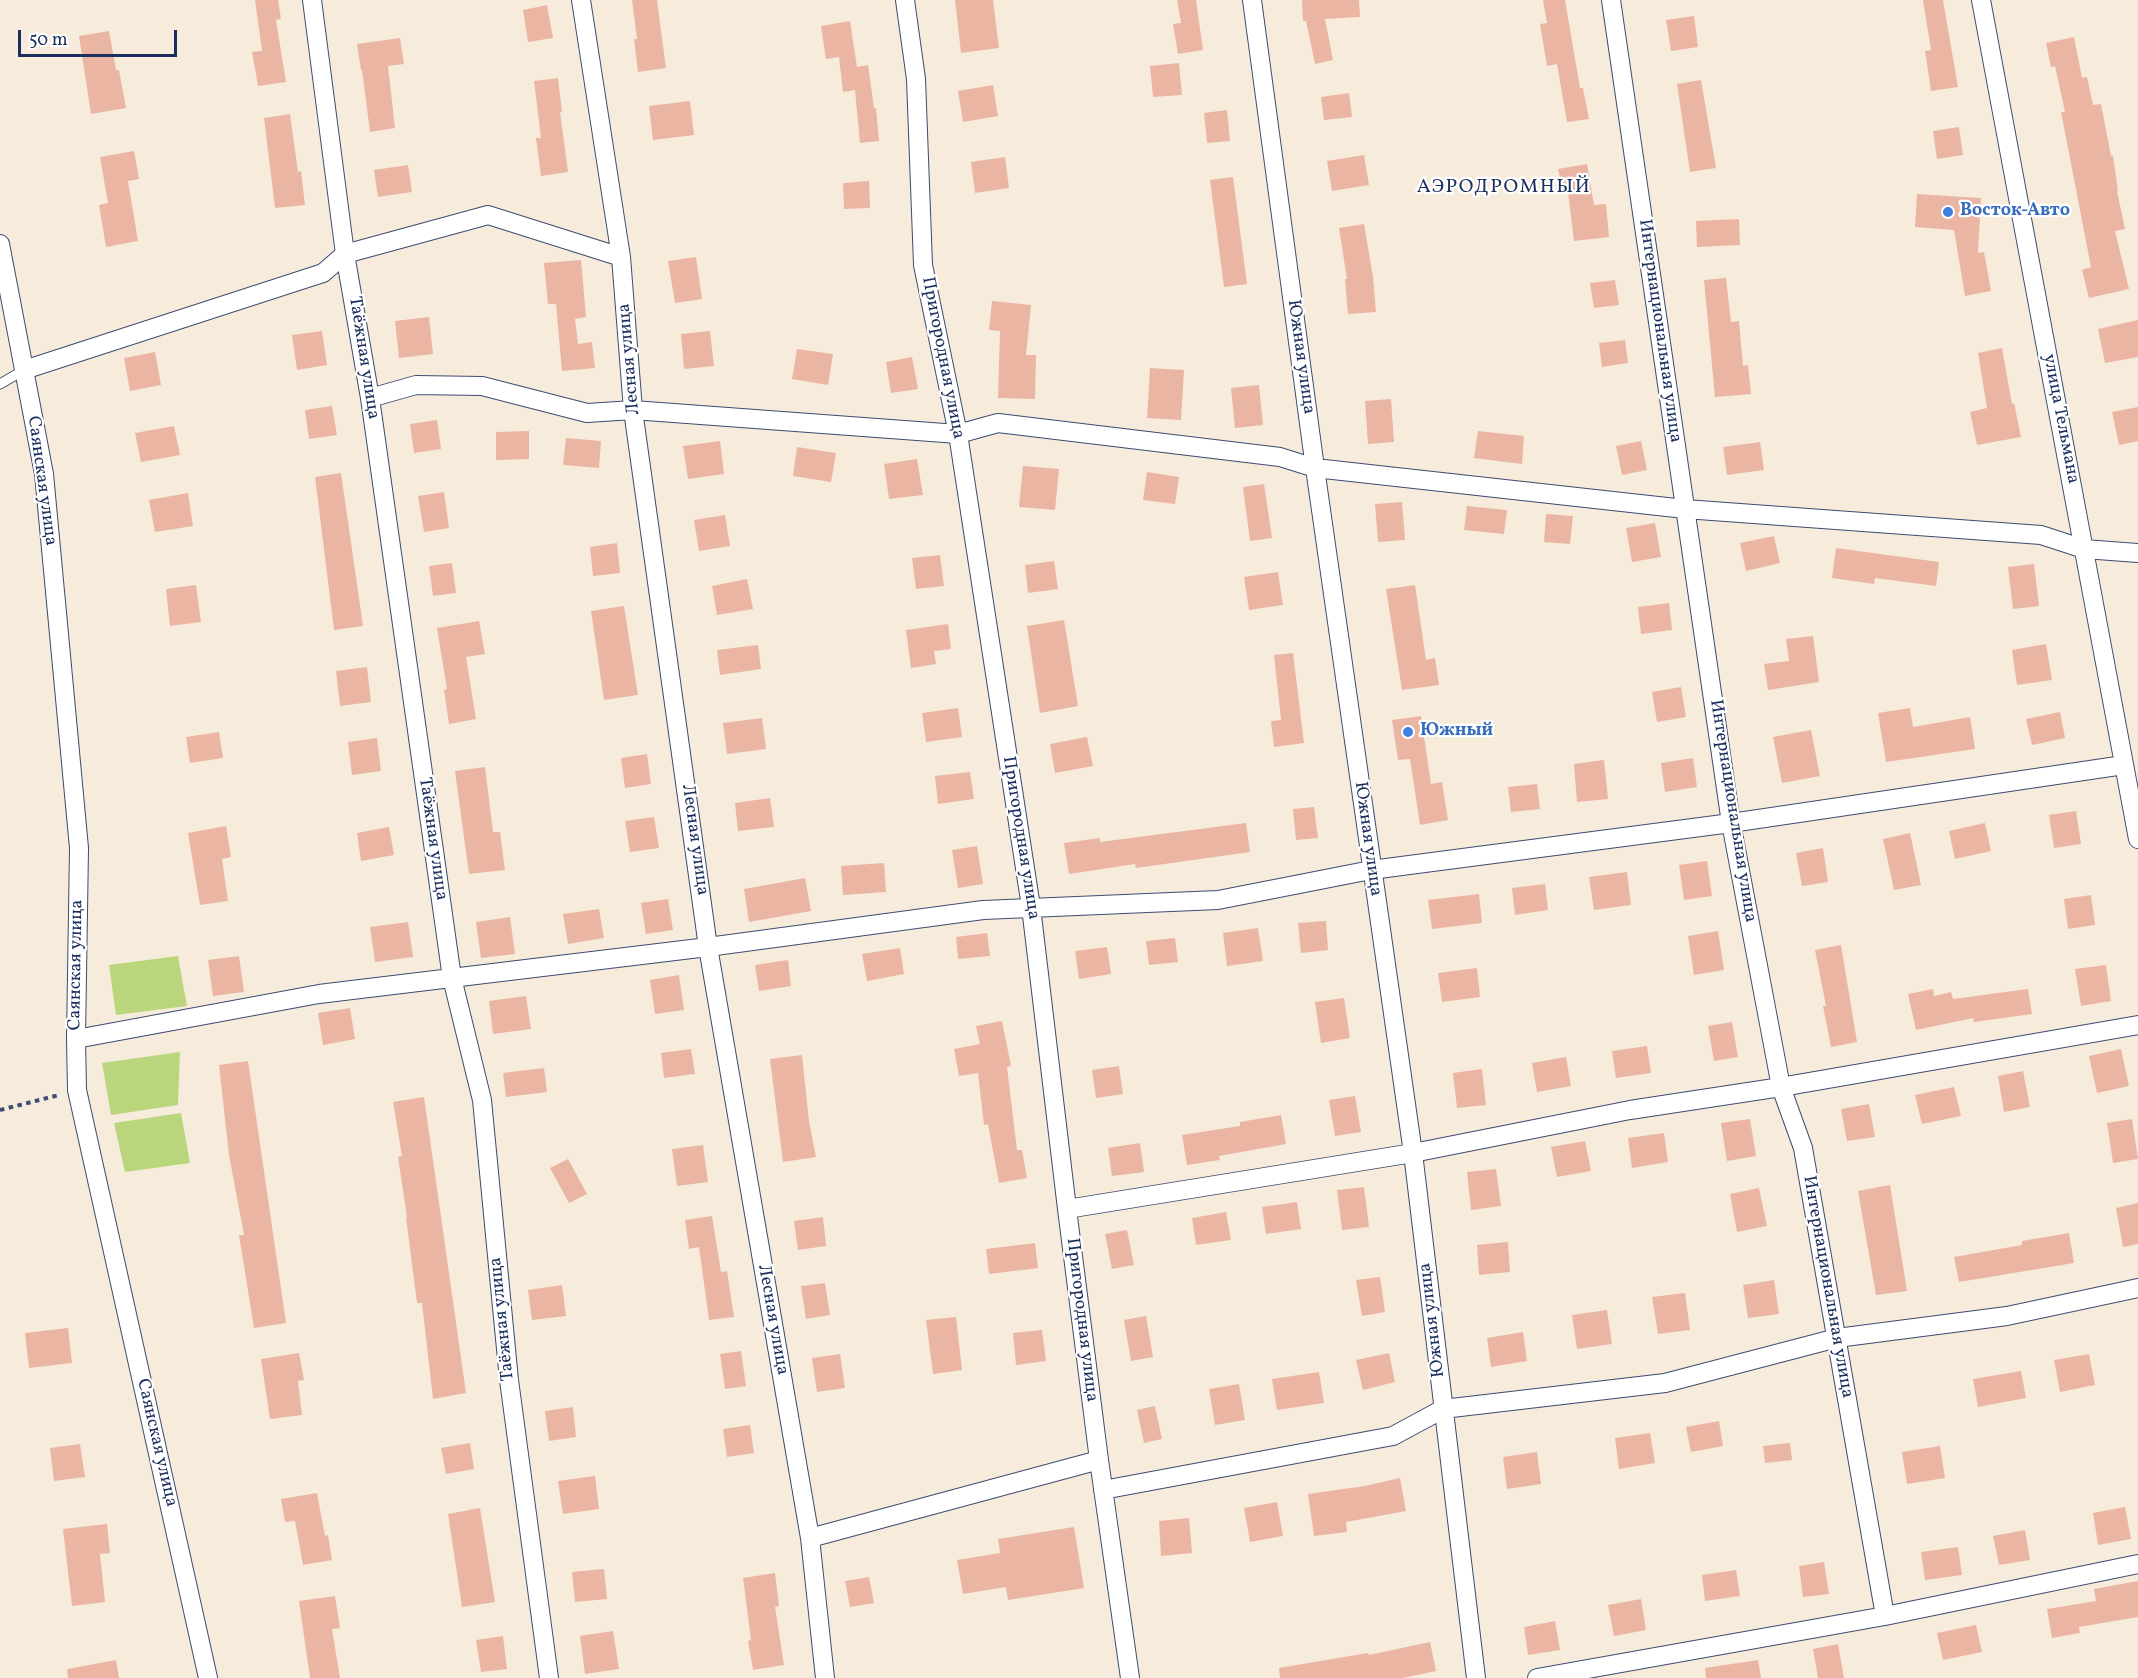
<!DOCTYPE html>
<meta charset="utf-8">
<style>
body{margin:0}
#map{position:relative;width:2138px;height:1678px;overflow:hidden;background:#f7ecdb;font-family:Vollkorn,serif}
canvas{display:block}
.scale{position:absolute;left:18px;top:30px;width:159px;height:27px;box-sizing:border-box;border:3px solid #1b2f5e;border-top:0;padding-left:8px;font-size:18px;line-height:21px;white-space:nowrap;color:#1b2f5e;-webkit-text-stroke:4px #fff;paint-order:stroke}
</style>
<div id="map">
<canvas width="2138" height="1678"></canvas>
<div class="scale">50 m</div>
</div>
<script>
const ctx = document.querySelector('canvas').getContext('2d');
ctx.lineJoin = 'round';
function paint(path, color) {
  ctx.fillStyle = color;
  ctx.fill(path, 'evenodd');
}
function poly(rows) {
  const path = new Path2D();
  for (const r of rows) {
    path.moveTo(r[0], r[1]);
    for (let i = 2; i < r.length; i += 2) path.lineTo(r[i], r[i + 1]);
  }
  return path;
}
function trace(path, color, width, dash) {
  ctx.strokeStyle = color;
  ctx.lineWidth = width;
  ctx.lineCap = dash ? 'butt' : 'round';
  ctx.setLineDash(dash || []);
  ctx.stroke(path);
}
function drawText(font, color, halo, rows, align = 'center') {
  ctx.font = font + ' Vollkorn,serif';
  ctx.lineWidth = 4.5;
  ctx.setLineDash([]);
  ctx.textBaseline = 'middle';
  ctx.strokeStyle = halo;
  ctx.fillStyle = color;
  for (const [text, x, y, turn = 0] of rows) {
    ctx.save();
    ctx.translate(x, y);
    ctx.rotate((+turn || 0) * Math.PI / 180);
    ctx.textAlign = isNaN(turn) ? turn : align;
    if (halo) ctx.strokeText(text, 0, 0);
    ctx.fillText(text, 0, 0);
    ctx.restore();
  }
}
paint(poly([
 [178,956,187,1006,116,1015,109,965],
 [180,1052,178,1105,111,1115,102,1063],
 [181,1113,190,1163,125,1172,114,1123]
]), '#bad67c');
paint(poly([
 [255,0,278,0,281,19,276,20,286,82,258,86,252,52,262,51],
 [632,0,657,0,666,68,638,72,634,39,637,39],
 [955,0,993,0,999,48,961,53],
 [1177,0,1196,0,1203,50,1178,54,1173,24,1181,23],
 [1302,0,1359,0,1360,17,1325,19,1333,60,1315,64,1306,21,1303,21],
 [1543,0,1565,0,1580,88,1583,88,1589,119,1567,122,1557,64,1547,66,1540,24,1547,23],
 [1923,0,1943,0,1958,87,1931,91,1925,51,1931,50],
 [547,5,553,38,528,42,523,10],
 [1694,16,1698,47,1671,51,1666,20],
 [850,21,857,67,868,65,874,108,876,108,879,141,860,143,855,90,843,92,839,57,826,59,821,26],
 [109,31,116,70,119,70,126,108,91,114,79,36],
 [2074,37,2082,78,2087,77,2093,105,2101,104,2111,156,2113,156,2118,191,2117,191,2125,229,2115,231,2129,289,2089,298,2082,270,2091,267,2061,112,2065,112,2055,66,2051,67,2046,43],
 [400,38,404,64,388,66,395,128,370,132,362,70,361,70,357,44],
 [1179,63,1182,95,1153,97,1150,66],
 [558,78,562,112,560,112,568,172,541,176,536,138,541,138,534,81],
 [1701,80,1716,168,1690,172,1677,84],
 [993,85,998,116,963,122,958,91],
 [1349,93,1352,117,1324,120,1321,97],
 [690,101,694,135,653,140,649,106],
 [1227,110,1230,141,1207,143,1204,113],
 [290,114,298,172,301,171,305,205,275,208,264,118],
 [1959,127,1963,155,1937,159,1933,131],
 [134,151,139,179,128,181,138,241,106,247,99,205,108,203,100,157],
 [1364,155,1369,185,1332,191,1327,161],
 [1005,157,1009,188,975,193,971,162],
 [1587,164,1594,205,1606,204,1609,237,1574,241,1568,192,1563,193,1558,169],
 [408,165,412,192,378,197,374,170],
 [1233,177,1247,284,1224,287,1210,180],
 [869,181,870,208,844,209,843,183],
 [1917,194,1981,198,1978,253,1984,252,1991,291,1965,296,1954,230,1915,227],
 [1739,219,1740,245,1697,247,1696,221],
 [1364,224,1373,277,1376,312,1348,314,1345,279,1347,279,1339,228],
 [696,257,702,299,675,303,668,261],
 [581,260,586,317,575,319,578,344,592,342,595,368,562,371,556,304,548,304,544,263],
 [1726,278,1731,322,1739,321,1743,366,1748,365,1751,394,1715,397,1704,280],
 [1615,280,1619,305,1594,308,1590,283],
 [992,301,1031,305,1026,355,1036,355,1035,399,998,398,1000,331,989,330],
 [429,317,433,354,399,358,395,321],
 [2138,320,2138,357,2105,363,2098,329],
 [322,331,327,365,297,370,292,335],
 [710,331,714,366,684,369,681,334],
 [1625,340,1628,363,1602,367,1599,343],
 [2002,348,2012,404,2014,403,2021,437,1977,445,1970,412,1987,408,1978,353],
 [797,349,833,354,828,385,792,379],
 [155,352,161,385,130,391,124,358],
 [912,357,918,389,891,393,886,362],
 [1150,368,1184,370,1181,420,1147,418],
 [1259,385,1263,425,1235,428,1231,388],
 [1391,399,1394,442,1368,444,1365,401],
 [332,406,337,435,309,439,305,410],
 [2138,407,2138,441,2119,445,2112,412],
 [437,420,441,449,414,453,410,424],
 [174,426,180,455,141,462,135,433],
 [529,431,529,459,496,460,496,432],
 [1478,431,1524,436,1522,464,1474,458],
 [566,438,601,441,599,468,563,465],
 [720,441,724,474,688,479,683,446],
 [1641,441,1647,470,1622,475,1616,446],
 [1760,442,1764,470,1727,475,1723,447],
 [797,447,836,453,831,482,793,476],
 [917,459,923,495,889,499,884,464],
 [1023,466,1059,469,1055,510,1019,507],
 [1147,472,1179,477,1175,504,1143,500],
 [341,473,363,626,334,630,315,477],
 [1264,484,1272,538,1250,541,1243,487],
 [444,492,449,528,424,532,418,496],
 [188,493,193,526,155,532,149,500],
 [1402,502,1405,540,1378,542,1375,504],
 [1467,506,1507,510,1504,534,1464,530],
 [1546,514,1573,516,1570,544,1544,542],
 [725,515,730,546,699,551,694,520],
 [1655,523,1661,557,1632,562,1626,528],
 [1774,536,1780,563,1746,571,1740,543],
 [617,543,620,573,593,576,590,547],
 [1836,548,1939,562,1936,586,1875,578,1874,584,1832,578],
 [940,555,944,586,916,589,912,558],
 [1054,561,1058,589,1028,593,1025,565],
 [452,563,456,593,433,596,429,566],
 [2034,564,2039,606,2013,609,2008,567],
 [1278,572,1283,605,1249,610,1244,577],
 [747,579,753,609,717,615,712,586],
 [196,585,201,622,170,626,166,589],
 [1415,585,1426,660,1435,658,1439,685,1402,690,1386,589],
 [1669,603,1672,630,1641,634,1638,607],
 [624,606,638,695,604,700,591,611],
 [1064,620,1078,706,1040,713,1027,626],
 [479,621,485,654,466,657,476,719,449,724,444,690,447,689,437,628],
 [948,624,951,649,934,651,936,664,911,668,906,630],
 [1813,636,1819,682,1768,690,1764,664,1789,661,1786,639],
 [2046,644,2052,680,2017,685,2012,650],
 [758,645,761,669,720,675,717,650],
 [1293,653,1304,743,1274,747,1271,721,1281,720,1274,655],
 [367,667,371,702,340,706,336,671],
 [1681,687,1686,717,1657,722,1652,692],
 [958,708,962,737,926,742,922,713],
 [1910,708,1913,727,1970,717,1975,749,1886,762,1878,713],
 [2060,712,2065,738,2032,745,2026,719],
 [1421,716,1431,784,1442,782,1448,820,1420,825,1410,759,1398,760,1392,720],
 [762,718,766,749,727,754,723,723],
 [1811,730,1820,776,1782,783,1773,737],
 [219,732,223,758,190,763,186,737],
 [1087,737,1093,766,1055,773,1050,744],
 [377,738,381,771,352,775,348,742],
 [647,754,651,784,625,788,621,758],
 [1693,758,1697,787,1665,792,1661,763],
 [1604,760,1608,799,1577,802,1574,764],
 [485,767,493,832,500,832,505,870,469,874,455,771],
 [970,772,974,799,938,804,935,776],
 [1537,784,1540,809,1511,812,1508,787],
 [770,798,774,827,738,831,735,803],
 [1314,807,1318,838,1296,840,1293,809],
 [2076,811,2081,844,2054,848,2049,815],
 [654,817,659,848,630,852,625,821],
 [1246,823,1250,852,1136,868,1135,864,1069,874,1064,843,1100,838,1100,842],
 [1985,823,1991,851,1955,859,1949,831],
 [226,826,231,857,222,859,228,901,200,905,188,833],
 [389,827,394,855,361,861,357,833],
 [1910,833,1921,885,1894,890,1883,839],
 [977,846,983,884,958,888,952,850],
 [1823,848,1828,882,1802,886,1796,853],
 [1707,861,1712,896,1684,900,1679,865],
 [884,863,886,892,843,895,841,866],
 [1627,872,1631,905,1594,910,1589,877],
 [805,878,811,911,749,922,744,889],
 [1545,884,1548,910,1515,915,1512,888],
 [1479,894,1482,923,1432,929,1428,900],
 [2091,895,2095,925,2068,929,2064,899],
 [668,899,673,930,646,934,641,903],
 [599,909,604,938,568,944,563,914],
 [510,917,515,954,481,958,476,922],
 [1326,921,1328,950,1301,953,1298,923],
 [408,922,413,957,375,962,370,927],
 [1258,928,1263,961,1227,966,1223,933],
 [1718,931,1724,970,1694,975,1688,936],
 [987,933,990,956,958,959,956,937],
 [1175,938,1178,962,1149,965,1146,941],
 [1841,945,1857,1042,1831,1047,1823,1006,1826,1006,1815,950],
 [1107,947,1111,974,1079,979,1075,951],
 [900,948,904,974,867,981,862,954],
 [239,956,244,992,213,996,208,960],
 [788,960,791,986,759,991,755,965],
 [2106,965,2111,1001,2081,1006,2075,969],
 [1477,968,1480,997,1442,1002,1438,973],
 [679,975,684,1010,655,1014,650,980],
 [1933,989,1934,996,1951,992,1953,999,2028,989,2032,1014,1974,1022,1973,1018,1916,1030,1908,994],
 [526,996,531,1029,493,1034,489,1001],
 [1344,998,1350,1038,1321,1043,1315,1002],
 [350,1008,355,1039,323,1045,318,1013],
 [1002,1021,1011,1066,1007,1067,1017,1150,1022,1150,1027,1178,999,1183,988,1124,984,1125,978,1073,959,1076,954,1049,980,1044,976,1026],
 [1732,1022,1738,1057,1714,1061,1708,1026],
 [1647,1046,1651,1073,1616,1078,1612,1051],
 [691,1049,695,1074,664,1078,661,1053],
 [2121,1049,2129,1086,2097,1093,2089,1056],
 [802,1055,809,1121,816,1157,783,1162,770,1059],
 [1566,1057,1571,1086,1537,1092,1532,1063],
 [248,1061,286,1323,254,1328,239,1235,244,1235,229,1155,219,1065],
 [1119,1066,1123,1094,1096,1098,1092,1070],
 [544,1068,547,1092,506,1097,503,1073],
 [1482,1069,1486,1105,1457,1108,1453,1073],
 [2023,1071,2030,1107,2004,1112,1998,1076],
 [1954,1087,1961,1116,1922,1124,1915,1095],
 [1355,1096,1361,1132,1335,1136,1329,1100],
 [424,1097,466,1393,433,1399,422,1303,417,1303,413,1272,406,1217,407,1217,398,1157,402,1156,393,1102],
 [1869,1104,1875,1137,1847,1141,1841,1109],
 [1281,1115,1286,1144,1219,1156,1220,1160,1187,1165,1182,1135,1240,1126,1240,1122],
 [1750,1119,1756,1156,1727,1161,1721,1123],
 [2132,1119,2138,1159,2113,1163,2107,1123],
 [1664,1133,1668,1162,1632,1168,1628,1138],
 [1585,1141,1591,1171,1557,1177,1551,1147],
 [1140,1143,1144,1172,1112,1176,1108,1148],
 [703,1145,708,1182,677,1186,672,1149],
 [568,1159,587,1194,569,1203,550,1168],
 [1496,1169,1501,1206,1471,1210,1467,1172],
 [1890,1185,1907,1291,1876,1295,1858,1191],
 [1364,1187,1369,1227,1342,1230,1337,1190],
 [1759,1188,1767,1226,1737,1232,1730,1194],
 [1297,1202,1301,1229,1266,1234,1262,1207],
 [2138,1203,2138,1244,2123,1247,2116,1208],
 [1226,1212,1231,1240,1196,1245,1192,1218],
 [712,1216,721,1272,727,1271,734,1317,709,1320,699,1247,689,1249,685,1220],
 [823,1217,826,1246,798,1250,794,1221],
 [1127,1230,1134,1265,1112,1269,1105,1234],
 [2069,1233,2074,1263,1959,1282,1954,1257,2022,1245,2022,1241],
 [1508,1242,1510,1272,1479,1275,1477,1245],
 [1035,1243,1038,1268,989,1274,986,1249],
 [1380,1277,1385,1312,1362,1316,1356,1280],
 [1774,1280,1779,1314,1748,1318,1743,1285],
 [825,1283,830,1315,806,1319,801,1286],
 [562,1285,566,1316,532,1320,528,1290],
 [1685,1293,1690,1330,1658,1334,1652,1297],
 [1607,1310,1612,1344,1577,1349,1572,1315],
 [1146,1316,1153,1357,1131,1361,1124,1320],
 [956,1317,962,1370,933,1374,926,1320],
 [68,1328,72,1363,29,1368,25,1333],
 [1042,1330,1046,1361,1016,1365,1013,1333],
 [1523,1332,1527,1361,1491,1367,1487,1338],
 [741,1351,746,1386,725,1389,720,1354],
 [299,1353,304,1380,298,1381,302,1415,270,1419,261,1359],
 [1389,1353,1395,1382,1363,1390,1356,1360],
 [840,1354,845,1388,817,1392,812,1358],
 [2089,1354,2095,1385,2060,1392,2054,1360],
 [2021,1371,2026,1398,1978,1407,1973,1379],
 [1319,1372,1324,1403,1277,1410,1272,1379],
 [1239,1384,1245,1420,1215,1425,1209,1389],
 [1155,1406,1162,1439,1144,1443,1137,1410],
 [573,1407,576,1437,549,1441,545,1411],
 [1719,1421,1723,1446,1691,1452,1686,1427],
 [750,1425,754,1453,727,1457,723,1429],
 [1650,1433,1655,1463,1619,1469,1615,1438],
 [470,1443,474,1469,446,1474,441,1448],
 [1790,1443,1792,1460,1765,1463,1763,1446],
 [80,1444,85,1477,54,1481,50,1448],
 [1940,1446,1945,1478,1907,1484,1902,1452],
 [1537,1452,1541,1484,1507,1489,1503,1457],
 [595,1476,599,1509,563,1514,558,1481],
 [1400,1478,1406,1511,1346,1522,1347,1532,1314,1536,1308,1494,1365,1486],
 [317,1493,325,1536,328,1535,332,1560,303,1565,295,1521,285,1522,281,1499],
 [1277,1502,1283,1536,1250,1542,1244,1508],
 [2125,1507,2131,1539,2098,1545,2093,1513],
 [480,1508,495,1602,462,1607,448,1514],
 [1189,1518,1192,1553,1161,1556,1159,1521],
 [107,1524,110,1553,100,1554,105,1602,72,1606,63,1529],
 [1074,1527,1084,1588,1008,1600,1006,1587,963,1594,957,1560,1000,1553,998,1539],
 [2025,1530,2030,1560,1999,1565,1993,1536],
 [1958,1547,1962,1575,1925,1580,1921,1552],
 [1824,1562,1829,1594,1803,1597,1799,1566],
 [604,1569,607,1599,575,1602,572,1572],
 [1736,1570,1740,1596,1705,1601,1702,1575],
 [775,1573,779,1606,775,1607,784,1665,753,1670,748,1641,751,1640,743,1578],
 [869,1577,874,1603,850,1607,845,1581],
 [2138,1581,2138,1617,2079,1627,2080,1633,2052,1638,2047,1609,2096,1601,2094,1589],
 [335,1596,340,1628,332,1629,340,1678,310,1678,299,1601],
 [1641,1599,1646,1630,1614,1636,1608,1605],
 [1555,1621,1560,1650,1528,1655,1524,1627],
 [1976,1625,1982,1652,1943,1660,1937,1633],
 [613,1631,619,1669,585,1674,580,1636],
 [503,1636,507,1669,481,1672,476,1640],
 [1430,1642,1436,1671,1403,1678,1280,1678,1279,1668,1368,1653,1369,1655],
 [1838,1644,1844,1678,1818,1678,1813,1649],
 [116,1660,119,1678,68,1678,67,1669],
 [1758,1660,1761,1678,1706,1678,1705,1668]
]), '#ebb5a4');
const lane = poly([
 [0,384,24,370]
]);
const street = poly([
 [312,0,345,254,370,398,452,978,482,1100,509,1380,549,1678],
 [581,0,621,257,633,410,708,947,810,1538,825,1678],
 [905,0,916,79,923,265,958,434,1031,907,1067,1209,1099,1460,1130,1678],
 [1252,0,1315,468,1413,1153,1476,1678],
 [1611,0,1731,823,1781,1087,1803,1148,1885,1616],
 [1981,0,2138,839],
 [0,244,44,474,79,848,76,1039,77,1090,208,1678],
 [24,370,323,273,345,254,488,215,621,257],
 [370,398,416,385,482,386,587,413,633,410,958,434,998,423,1280,457,1315,468,1685,509,2041,535,2084,549,2138,553],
 [76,1039,319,994,708,947,983,910,1218,900,1371,870,1731,823,2124,765],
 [1067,1209,1413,1153,1630,1110,1781,1087,2138,1025],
 [1103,1490,1393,1436,1443,1409,1665,1383,1837,1338,2007,1316,2138,1288],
 [810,1538,1099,1460],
 [1537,1678,1885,1616,2138,1564]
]);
trace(lane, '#3c4b71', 11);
trace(street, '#3c4b71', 20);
trace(poly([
 [0,1110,59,1095]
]), '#3c4b71', 4, [4.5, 4.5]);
trace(lane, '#fff', 9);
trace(street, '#fff', 18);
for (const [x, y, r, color] of [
 [1948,212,6,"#3f7fe0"],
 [1408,732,6,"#3f7fe0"]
]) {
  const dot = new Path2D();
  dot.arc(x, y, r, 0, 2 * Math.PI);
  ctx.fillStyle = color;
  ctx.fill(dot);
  trace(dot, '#fff', 2);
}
drawText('bold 18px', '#366cbe', '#fff', [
 ["Восток-Авто",1960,212],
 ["Южный",1420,732]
], 'left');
drawText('18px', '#1b2f5e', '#fff', [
 ["Интернациональная улица",1659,331,82],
 ["Южная улица",1300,357,82],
 ["Таёжная улица",363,358,81],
 ["Пригородная улица",942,358,79],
 ["Лесная улица",630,359,-95],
 ["улица Тельмана",2060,419,79],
 ["Саянская улица",41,481,82],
 ["Интернациональная улица",1732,811,81],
 ["Пригородная улица",1020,838,81],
 ["Таёжная улица",432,839,82],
 ["Южная улица",1367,839,82],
 ["Лесная улица",694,840,82],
 ["Саянская улица",77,965,-89],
 ["Интернациональная улица",1827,1287,80],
 ["Таёжная улица",503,1319,-96],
 ["Лесная улица",772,1320,80],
 ["Пригородная улица",1081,1320,83],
 ["Южная улица",1433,1320,-97],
 ["Саянская улица",156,1443,77]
]);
ctx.letterSpacing = '1.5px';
drawText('20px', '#1b2f5e', '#fff', [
 ["АЭРОДРОМНЫЙ",1504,188]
]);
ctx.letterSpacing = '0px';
</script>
